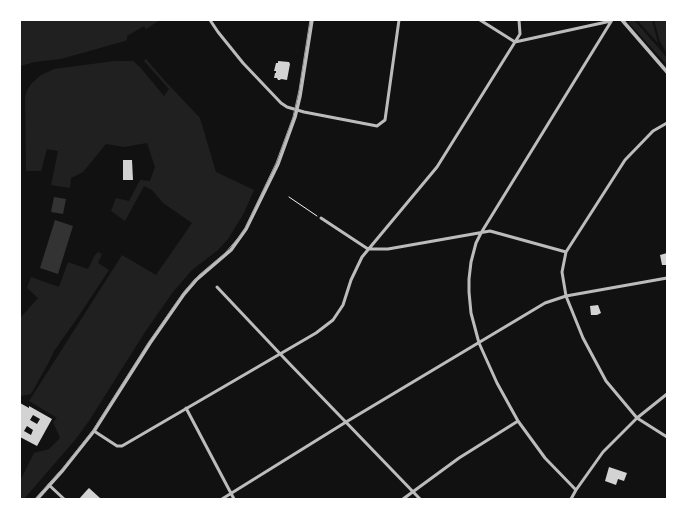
<!DOCTYPE html>
<style>
body{margin:0}
#map{position:relative;width:687px;height:519px;overflow:hidden;background:#111;font-family:"PT Sans",sans-serif}
canvas{display:block}
.frame{position:absolute;inset:0;border:21px solid #fff;pointer-events:none}
</style>
<div id="map">
<canvas width="687" height="519"></canvas>
<div class="frame"></div>
</div>
<script>
const ctx = document.querySelector('canvas').getContext('2d');
ctx.lineJoin = 'round';
function paint(path, color) {
  ctx.fillStyle = color;
  ctx.fill(path, 'evenodd');
}
function poly(rows) {
  const path = new Path2D();
  for (const r of rows) {
    path.moveTo(r[0], r[1]);
    for (let i = 2; i < r.length; i += 2) path.lineTo(r[i], r[i + 1]);
  }
  return path;
}
function trace(path, color, width, dash) {
  ctx.strokeStyle = color;
  ctx.lineWidth = width;
  ctx.lineCap = dash ? 'butt' : 'round';
  ctx.setLineDash(dash || []);
  ctx.stroke(path);
}
paint(poly([
 [20,20,160,20,146,29,144,26,127,36,127,40,125,41,61,59,35,62,20,66],
 [629,20,634,20,657,46,667,58,667,65,629,23],
 [637,20,652,20,658,43],
 [654,20,667,20,667,53,660,42],
 [146,59,165,81,200,118,216,172,254,190,244,213,228,239,218,250,192,270,173,292,145,332,89,421,75,440,24,499,20,499,20,481,34,453,49,449,60,438,53,422,57,418,29,401,122,255,156,275,192,223,163,203,152,190,144,186,125,221,111,211,116,198,129,201,140,180,150,181,155,167,147,143,124,147,106,144,83,172,71,178,70,188,51,185,58,151,47,149,41,171,26,171,25,97,27,90,32,83,41,75,54,69,114,61,133,61,140,67,164,96,169,89,144,61],
 [98,252,102,254,98,263,109,270,78,317,54,351,49,362,31,394,21,396,20,318,38,298,27,288,31,277,59,287,68,262,88,269,95,255]
]), '#202020');
paint(poly([
 [54,197,66,199,63,214,51,212],
 [55,220,73,226,58,274,40,268]
]), '#333');
paint(poly([
 [278,61,289,62,290,64,287,80,281,79,280,80,278,80,277,78,274,78,275,73,276,73,276,71,274,71,276,63,278,63],
 [123,160,132,160,133,180,123,180],
 [667,253,667,265,662,265,660,255],
 [598,305,601,313,597,315,591,315,590,306],
 [20,403,29,408,29,406,52,419,37,446,20,437],
 [33,415,40,419,37,424,30,420],
 [27,426,33,430,31,435,24,431],
 [609,467,627,473,624,481,618,479,616,485,605,481],
 [89,488,100,498,79,499,87,490]
]), '#d3d3d3');
trace(poly([
 [289,197,317,216]
]), '#f5f5f5', 1);
trace(poly([
 [210,20,218,32,243,63,281,103,287,107,304,112,377,126,385,120,399,20],
 [480,20,515,42,611,21],
 [667,123,653,131,625,160,566,252,562,272,566,296,583,338,606,381,637,418,667,437],
 [321,218,368,249,388,249,490,231,566,252],
 [217,287,285,359,420,499],
 [186,408,234,499],
 [94,431,117,446,122,446,316,333,333,320,343,305,351,280,362,257,437,167,515,42,520,34,519,20],
 [49,485,64,499],
 [576,490,545,458,518,421,497,383,479,343,471,313,469,292,469,279,471,262,476,243,481,233,612,20],
 [222,499,346,422,545,303,566,296,667,278],
 [403,499,459,458,518,421],
 [571,499,576,490,603,452,637,418,667,394]
]), '#bcbcbc', 3);
trace(poly([
 [622,20,667,72],
 [37,499,63,470,94,431,150,343,184,294,196,280,231,250,246,229,278,164,295,117,300,96,312,20]
]), '#bcbcbc', 3.5);
trace(poly([
 [35,499,62,469,93,430,148,343,183,293,199,275,225,253,239,237,245,228,276,163,293,117,299,90,310,20]
]), '#9a9a9a', 1);
</script>
